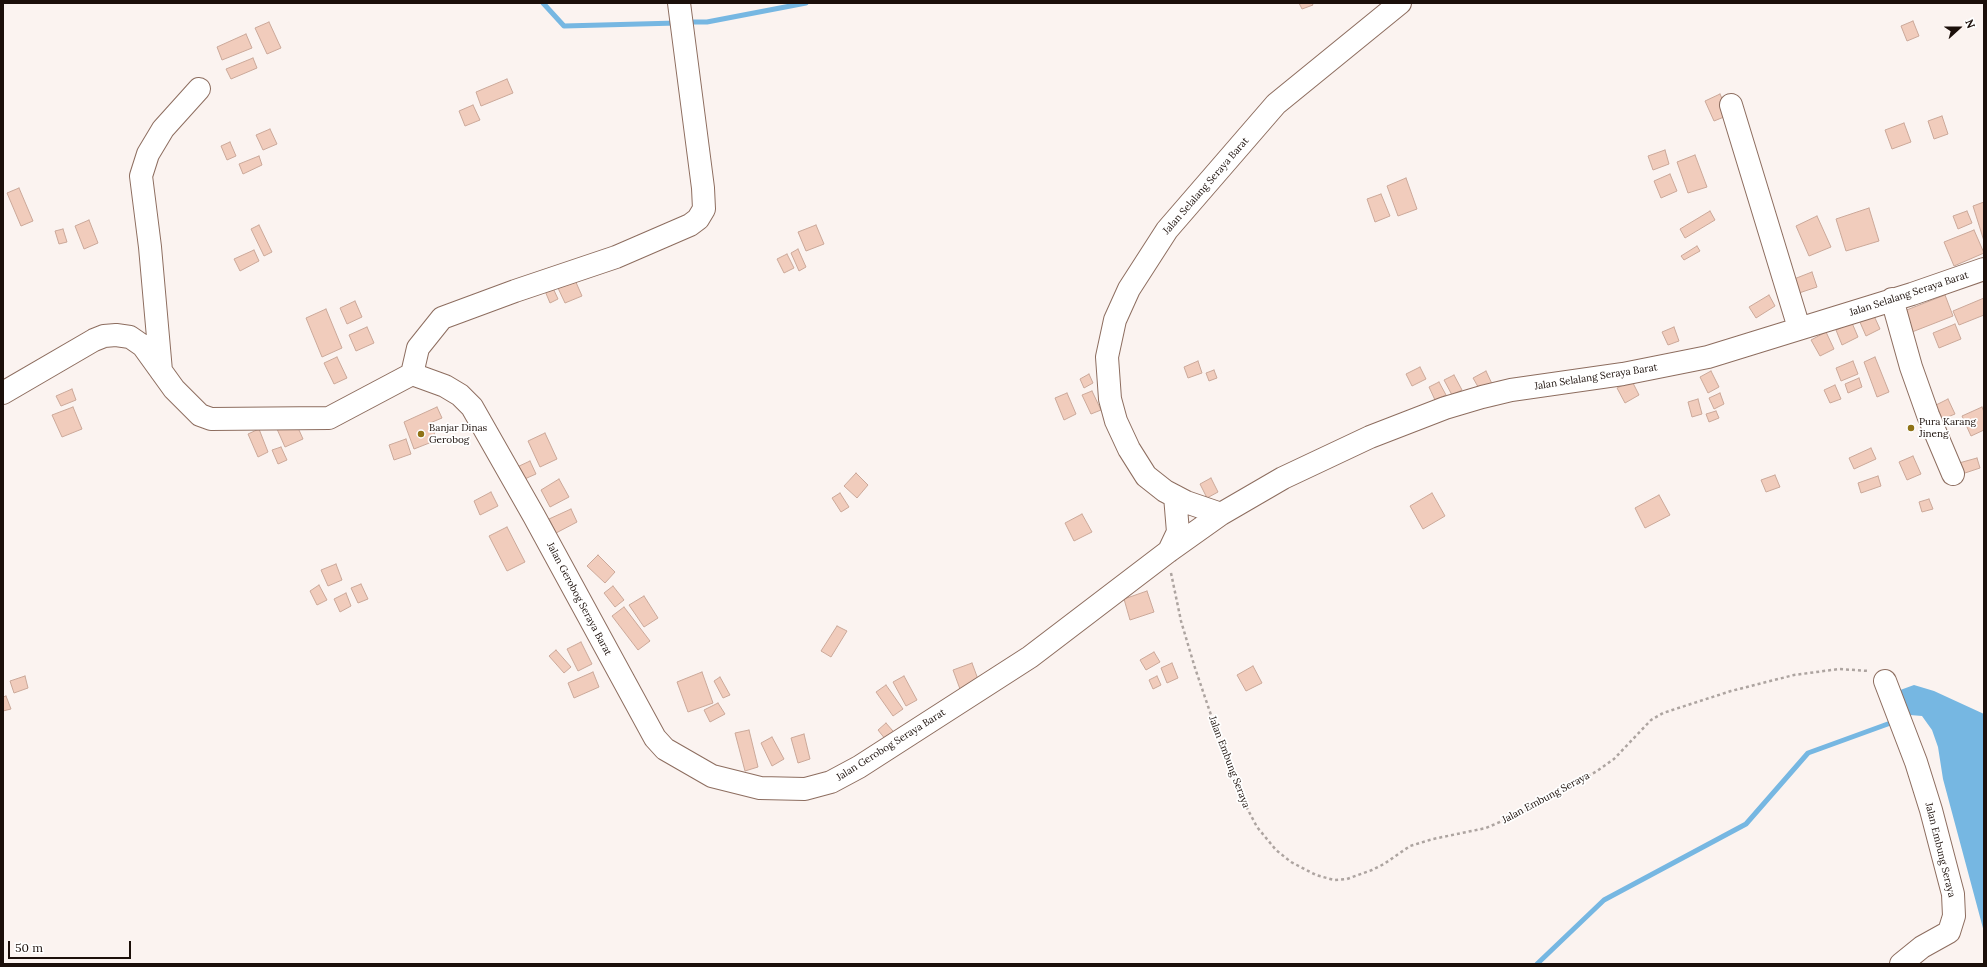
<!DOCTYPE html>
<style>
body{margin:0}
#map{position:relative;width:1987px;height:967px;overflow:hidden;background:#fbf3f0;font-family:Lora,serif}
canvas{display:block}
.frame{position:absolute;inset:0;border:4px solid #1b0f0a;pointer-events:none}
.north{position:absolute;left:1939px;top:8px;width:40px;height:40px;-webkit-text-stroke:3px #fff;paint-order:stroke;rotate:69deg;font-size:11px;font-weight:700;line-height:16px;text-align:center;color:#1b0f0a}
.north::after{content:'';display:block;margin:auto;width:14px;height:18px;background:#1b0f0a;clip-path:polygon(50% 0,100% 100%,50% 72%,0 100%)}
.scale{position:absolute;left:8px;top:941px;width:123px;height:18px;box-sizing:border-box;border:2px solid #1b0f0a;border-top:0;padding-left:5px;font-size:12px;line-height:14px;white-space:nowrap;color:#1b0f0a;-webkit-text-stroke:3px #fff;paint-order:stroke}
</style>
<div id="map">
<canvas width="1987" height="967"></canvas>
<div class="frame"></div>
<div class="north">N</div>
<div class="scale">50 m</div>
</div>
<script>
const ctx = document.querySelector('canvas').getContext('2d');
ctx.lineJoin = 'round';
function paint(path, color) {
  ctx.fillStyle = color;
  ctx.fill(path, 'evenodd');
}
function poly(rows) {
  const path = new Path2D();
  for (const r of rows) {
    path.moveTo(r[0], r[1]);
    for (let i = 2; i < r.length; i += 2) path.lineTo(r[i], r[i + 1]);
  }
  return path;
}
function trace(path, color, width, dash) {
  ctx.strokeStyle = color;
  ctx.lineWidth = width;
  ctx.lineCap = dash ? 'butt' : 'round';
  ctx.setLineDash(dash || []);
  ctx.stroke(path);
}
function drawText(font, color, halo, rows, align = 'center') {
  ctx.font = font + ' Lora,serif';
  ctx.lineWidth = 3.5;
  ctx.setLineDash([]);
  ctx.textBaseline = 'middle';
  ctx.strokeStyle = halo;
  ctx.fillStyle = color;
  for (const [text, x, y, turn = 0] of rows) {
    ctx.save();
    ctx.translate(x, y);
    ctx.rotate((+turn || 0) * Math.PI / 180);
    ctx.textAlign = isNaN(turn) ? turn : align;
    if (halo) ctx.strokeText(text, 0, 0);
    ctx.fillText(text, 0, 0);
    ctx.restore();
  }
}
paint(poly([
 [1914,685,1934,691,1984,714,1984,932,1943,779,1938,747,1932,730,1922,716,1898,714,1892,693]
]), '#76b7e2');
trace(poly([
 [543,3,564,26,677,23],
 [687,22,707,22,806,3],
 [1537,964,1604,900,1746,824,1808,753,1896,721]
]), '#76b7e2', 5);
const building = poly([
 [1299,3,1312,3,1313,5,1302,9,1299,3],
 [1913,21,1919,36,1907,41,1901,26,1913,21],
 [269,22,281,48,267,54,255,28,269,22],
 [246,34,252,48,222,60,217,47,246,34],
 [253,58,257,68,231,79,226,69,253,58],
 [507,79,513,93,481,106,476,92,507,79],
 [1720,94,1729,115,1714,121,1705,101,1720,94],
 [473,105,480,120,465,126,459,111,473,105],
 [1942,116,1948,134,1934,139,1928,121,1942,116],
 [1904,123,1911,142,1892,149,1885,130,1904,123],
 [270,129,277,144,263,150,256,135,270,129],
 [230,142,236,156,227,160,221,146,230,142],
 [1665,150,1669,164,1653,170,1648,156,1665,150],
 [1695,155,1707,187,1688,193,1677,162,1695,155],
 [259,156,262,165,243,174,239,164,259,156],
 [1670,174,1677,191,1661,198,1654,181,1670,174],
 [1406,178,1417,209,1398,216,1387,186,1406,178],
 [19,188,33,221,21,226,7,193,19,188],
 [1381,194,1390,216,1375,222,1367,199,1381,194],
 [1984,202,1984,241,1973,206,1984,202],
 [1869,208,1879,241,1846,251,1836,219,1869,208],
 [1710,211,1715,220,1685,238,1680,229,1710,211],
 [1967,211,1972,223,1958,229,1953,216,1967,211],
 [1817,216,1831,247,1809,256,1796,226,1817,216],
 [89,220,98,243,84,249,75,226,89,220],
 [259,225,272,252,264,256,251,229,259,225],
 [816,225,824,244,806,251,798,232,816,225],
 [63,229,67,242,59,244,55,231,63,229],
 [1974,230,1984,253,1954,266,1944,242,1974,230],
 [1697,246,1700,251,1684,260,1681,256,1697,246],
 [798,249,806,267,799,271,791,253,798,249],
 [254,250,259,261,240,271,234,259,254,250],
 [787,254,794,268,784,273,777,259,787,254],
 [1812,272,1817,287,1799,293,1794,279,1812,272],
 [575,280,582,296,565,303,558,288,575,280],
 [553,288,558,299,550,303,545,291,553,288],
 [1769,295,1775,306,1756,318,1749,307,1769,295],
 [1945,295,1953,316,1912,332,1904,311,1945,295],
 [1984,298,1984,315,1959,325,1953,311,1984,298],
 [355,301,362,317,347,324,340,308,355,301],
 [1870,307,1880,329,1866,336,1856,313,1870,307],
 [326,309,342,348,322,357,306,318,326,309],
 [1852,323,1858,337,1842,345,1836,330,1852,323],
 [1955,324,1961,339,1939,348,1933,333,1955,324],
 [367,327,374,343,356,351,349,335,367,327],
 [1674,327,1679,341,1668,345,1662,332,1674,327],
 [1826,332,1834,349,1820,356,1811,340,1826,332],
 [337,357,347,378,334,384,324,363,337,357],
 [1875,357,1889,392,1877,397,1864,362,1875,357],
 [1198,361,1202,373,1188,378,1184,367,1198,361],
 [1853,361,1858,374,1841,381,1836,368,1853,361],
 [1420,367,1426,379,1412,386,1406,374,1420,367],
 [1214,370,1217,378,1209,381,1206,373,1214,370],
 [1486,371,1493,386,1481,392,1473,378,1486,371],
 [1711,371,1719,387,1708,393,1700,377,1711,371],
 [1089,374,1093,383,1084,388,1080,379,1089,374],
 [1454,375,1462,390,1452,395,1444,380,1454,375],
 [1859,378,1862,387,1848,393,1845,384,1859,378],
 [1632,381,1639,395,1625,403,1617,388,1632,381],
 [1439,382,1446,395,1435,400,1429,387,1439,382],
 [1835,385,1841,399,1830,403,1824,390,1835,385],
 [72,389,76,400,61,406,56,396,72,389],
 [1092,391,1101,410,1091,414,1082,395,1092,391],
 [1067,393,1076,414,1064,420,1055,398,1067,393],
 [1720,393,1724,404,1714,409,1709,398,1720,393],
 [1698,399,1702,414,1692,417,1688,402,1698,399],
 [1948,399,1955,414,1938,421,1932,407,1948,399],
 [73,407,82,429,62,437,52,415,73,407],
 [437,407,442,418,430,423,437,440,414,449,404,422,437,407],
 [1982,407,1984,412,1984,430,1971,436,1962,416,1982,407],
 [1716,411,1719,418,1709,422,1706,414,1716,411],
 [295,421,303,439,285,447,277,429,295,421],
 [259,429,268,452,258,457,248,434,259,429],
 [545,433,557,459,540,467,528,441,545,433],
 [406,439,411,454,394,460,389,445,406,439],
 [281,447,287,460,278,464,272,450,281,447],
 [1871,448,1876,459,1854,469,1849,458,1871,448],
 [1913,456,1921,474,1907,480,1899,462,1913,456],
 [1977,458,1980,468,1962,474,1959,463,1977,458],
 [530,461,536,474,520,481,515,468,530,461],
 [856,473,868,485,857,498,844,486,856,473],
 [1775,475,1780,487,1766,492,1761,480,1775,475],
 [1878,476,1881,486,1861,493,1858,483,1878,476],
 [1211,478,1218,492,1207,498,1200,484,1211,478],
 [559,479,569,497,550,507,541,490,559,479],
 [491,492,498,506,480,515,474,501,491,492],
 [840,493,849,507,841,512,832,498,840,493],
 [1432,493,1445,516,1423,529,1410,506,1432,493],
 [1659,495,1670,515,1645,528,1635,508,1659,495],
 [1929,499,1933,509,1922,512,1919,502,1929,499],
 [571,509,577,522,556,533,549,519,571,509],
 [1082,514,1092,532,1074,541,1065,523,1082,514],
 [507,527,525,562,507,571,489,536,507,527],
 [598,555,615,572,605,583,587,566,598,555],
 [336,564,342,580,328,586,321,570,336,564],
 [361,584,368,599,358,603,351,588,361,584],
 [319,585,327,600,317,605,310,591,319,585],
 [613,586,624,600,615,607,604,593,613,586],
 [1147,591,1154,612,1130,620,1124,599,1147,591],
 [346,593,351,606,340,612,334,599,346,593],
 [644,596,658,618,644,627,629,605,644,596],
 [624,607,650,641,638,650,612,616,624,607],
 [837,626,847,631,831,657,821,651,837,626],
 [581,642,592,664,578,671,567,649,581,642],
 [556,650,571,667,564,673,549,656,556,650],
 [1154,652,1160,662,1146,670,1140,660,1154,652],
 [972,663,979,682,960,689,953,670,972,663],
 [1172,663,1178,678,1167,683,1161,668,1172,663],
 [1253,666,1262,683,1246,691,1237,675,1253,666],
 [593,672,599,687,574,698,568,683,593,672],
 [702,672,713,703,688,712,677,682,702,672],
 [25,676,28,688,14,693,10,681,25,676],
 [904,676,917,700,906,706,893,682,904,676],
 [1157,676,1161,685,1153,689,1149,680,1157,676],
 [720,677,730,695,723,698,714,681,720,677],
 [886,685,903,709,893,716,876,692,886,685],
 [6,696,11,709,3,711,3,697,6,696],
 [718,703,725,714,710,722,704,710,718,703],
 [886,723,899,738,890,745,878,730,886,723],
 [749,730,758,767,745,771,735,733,749,730],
 [804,734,810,759,798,763,791,738,804,734],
 [772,737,784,759,772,766,761,743,772,737]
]);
paint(building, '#f1ccbc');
trace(building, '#cba899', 1);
const minor = poly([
 [1731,105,1799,328],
 [1892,299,1911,367,1928,415,1953,474],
 [161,371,150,247,141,176,148,154,163,129,199,89],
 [412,374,418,348,442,318,515,291,616,257,690,225,698,219,704,209,703,188,679,3],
 [3,393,94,340,104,336,116,335,130,337,143,346,174,389,200,415,211,419,329,418,412,374,445,386,460,395,472,407,534,516,655,738,665,749,712,776,760,788,805,789,831,782,859,767,1030,657,1169,551,1221,514,1283,478,1370,437,1445,408,1482,397,1511,390,1623,374,1708,357,1912,294,1984,269],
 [1221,514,1186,502,1165,491,1146,476,1129,449,1116,421,1110,399,1107,357,1115,320,1129,289,1167,230,1276,104,1400,3],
 [1169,551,1178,532,1175,496],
 [1885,681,1916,762,1931,810,1953,894,1954,916,1949,932,1922,947,1901,964]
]);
trace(minor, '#8d6d5f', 24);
trace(poly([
 [1171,573,1181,621,1195,668,1226,759,1247,808,1257,827,1276,850,1291,862,1316,875,1334,880,1347,879,1372,870,1384,864,1410,846,1433,839,1486,828,1530,809,1597,771,1614,759,1651,720,1663,713,1731,691,1794,675,1839,669,1869,671]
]), '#ada4a0', 2.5, [3, 3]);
trace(minor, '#fff', 22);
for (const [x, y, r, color] of [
 [1911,428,4,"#8f7216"],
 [421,434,4,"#8f7216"]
]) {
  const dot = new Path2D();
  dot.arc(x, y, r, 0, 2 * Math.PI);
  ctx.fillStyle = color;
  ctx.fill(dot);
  trace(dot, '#fff', 1.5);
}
drawText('10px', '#1b0f0a', '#fff', [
 ["Jalan Selalang Seraya Barat",1206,186,-49],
 ["Jalan Selalang Seraya Barat",1909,294,-18],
 ["Jalan Selalang Seraya Barat",1596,377,-9],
 ["Jalan Gerobog Seraya Barat",579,599,62],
 ["Jalan Gerobog Seraya Barat",891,745,-32],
 ["Jalan Embung Seraya",1229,762,69],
 ["Jalan Embung Seraya",1546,798,-28],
 ["Jalan Embung Seraya",1940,850,76]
]);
drawText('10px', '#1b0f0a', '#fff', [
 ["Pura Karang",1919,422],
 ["Jineng",1919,434],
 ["Banjar Dinas",429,428],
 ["Gerobog",429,440]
], 'left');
</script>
